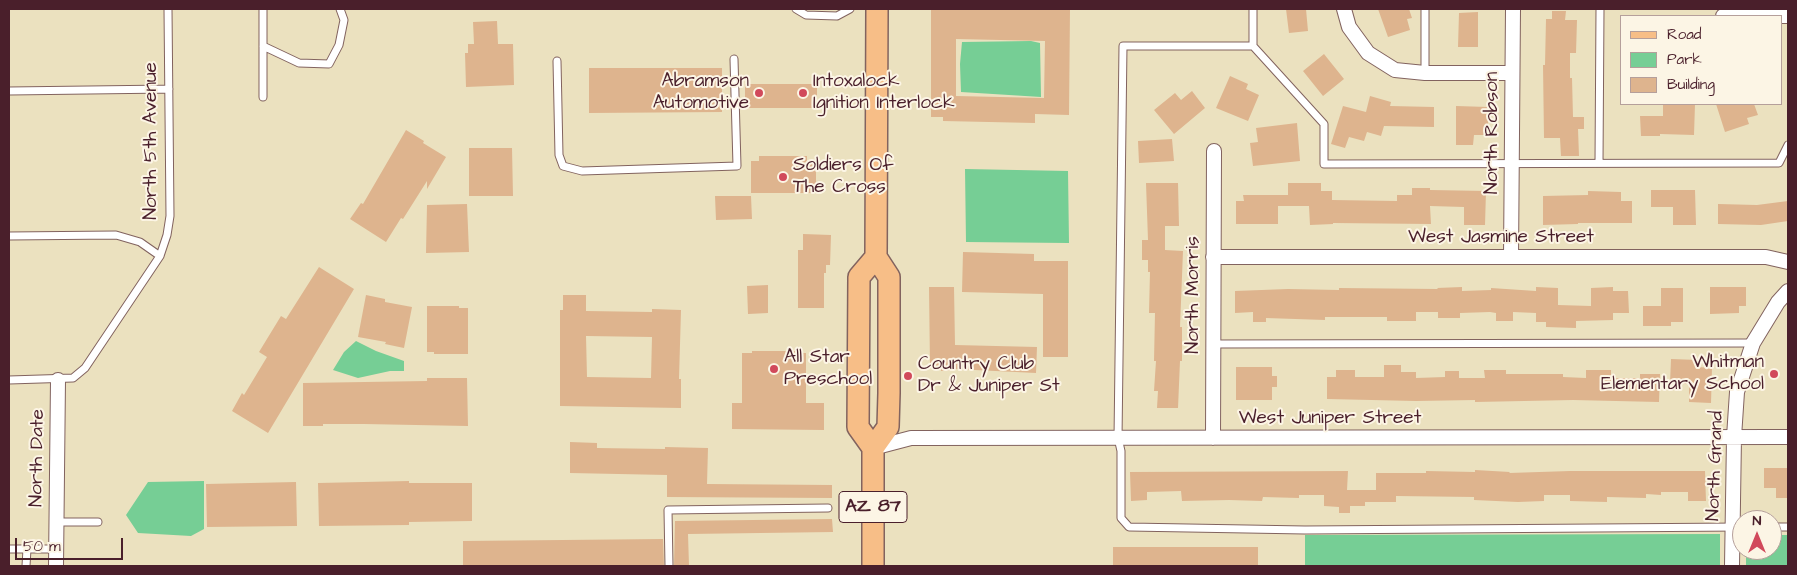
<!DOCTYPE html>
<style>
body{margin:0}
#map{position:relative;width:1797px;height:575px;overflow:hidden;background:#ebe1bf;font-family:"Architects Daughter",sans-serif}
canvas{display:block}
.frame{position:absolute;inset:0;border:10px solid #4a1f2b;pointer-events:none}
.legend{position:absolute;left:1620px;top:15px;width:162px;height:90px;box-sizing:border-box;background:#fcf5e5;border:1px solid #b59f9b;margin:0;padding:6px 9px;list-style:none;font-size:15px;color:#4a1f2b}
.legend li{display:flex;align-items:center;gap:10px;height:25px}
.legend b{width:25px;border:1px solid #b59f9b}
.north{position:absolute;left:1732px;top:510px;width:50px;height:50px;box-sizing:border-box;background:#fcf5e5;border:1px solid #b59f9b;border-radius:50%;rotate:0deg;font-size:14px;font-weight:700;line-height:20px;text-align:center;color:#4a1f2b}
.north::after{content:'';display:block;margin:auto;width:18px;height:22px;background:#d1495b;clip-path:polygon(50% 0,100% 100%,50% 72%,0 100%)}
.scale{position:absolute;left:15px;top:538px;width:108px;height:22px;box-sizing:border-box;border:2px solid #4a1f2b;border-top:0;padding-left:6px;font-size:15px;line-height:18px;white-space:nowrap;color:#4a1f2b;-webkit-text-stroke:4px #fcf5e5;paint-order:stroke}
</style>
<div id="map">
<canvas width="1797" height="575"></canvas>
<div class="frame"></div>
<ul class="legend">
<li><b style="height:6px;background:#f7be87"></b>Road</li>
<li><b style="height:14px;background:#76ce95"></b>Park</li>
<li><b style="height:14px;background:#deb48e"></b>Building</li>
</ul>
<div class="north">N</div>
<div class="scale">50 m</div>
</div>
<script>
const ctx = document.querySelector('canvas').getContext('2d');
ctx.lineJoin = 'round';
function paint(path, color) {
  ctx.fillStyle = color;
  ctx.fill(path, 'evenodd');
}
function poly(rows) {
  const path = new Path2D();
  for (const r of rows) {
    path.moveTo(r[0], r[1]);
    for (let i = 2; i < r.length; i += 2) path.lineTo(r[i], r[i + 1]);
  }
  return path;
}
function trace(path, color, width, dash) {
  ctx.strokeStyle = color;
  ctx.lineWidth = width;
  ctx.lineCap = dash ? 'butt' : 'round';
  ctx.setLineDash(dash || []);
  ctx.stroke(path);
}
function drawText(font, color, halo, rows, align = 'center') {
  ctx.font = font + ' "Architects Daughter",sans-serif';
  ctx.lineWidth = 4;
  ctx.setLineDash([]);
  ctx.textBaseline = 'middle';
  ctx.strokeStyle = halo;
  ctx.fillStyle = color;
  for (const [text, x, y, turn = 0] of rows) {
    ctx.save();
    ctx.translate(x, y);
    ctx.rotate((+turn || 0) * Math.PI / 180);
    ctx.textAlign = isNaN(turn) ? turn : align;
    if (halo) ctx.strokeText(text, 0, 0);
    ctx.fillText(text, 0, 0);
    ctx.restore();
  }
}
paint(poly([
 [1031,41,1040,43,1041,97,961,92,960,64,962,42],
 [965,169,1068,171,1069,243,966,242],
 [356,341,376,351,404,361,404,371,390,371,358,378,333,370,344,352],
 [204,481,204,529,191,536,138,533,126,515,148,482],
 [1720,534,1720,566,1305,566,1305,535],
 [1772,535,1788,535,1788,566,1746,566,1746,550,1772,550]
]), '#76ce95');
paint(poly([
 [931,9,1070,9,1069,115,1035,114,1035,123,943,121,943,117,931,117],
 [956,39,1045,41,1044,98,956,96],
 [1286,9,1306,9,1308,31,1289,33],
 [1378,9,1409,9,1412,18,1407,19,1410,30,1388,37],
 [1552,11,1566,11,1565,20,1577,20,1576,53,1570,53,1570,78,1572,78,1573,117,1584,117,1584,129,1578,129,1579,156,1561,156,1560,138,1544,138,1543,65,1545,65,1546,19,1552,19],
 [1478,12,1478,47,1458,47,1459,13],
 [497,21,498,44,513,44,514,85,466,87,465,53,468,53,468,44,474,44,473,22],
 [1324,54,1344,79,1323,96,1303,71],
 [589,68,722,68,722,112,589,113],
 [1230,76,1248,84,1246,89,1259,95,1248,121,1216,108],
 [745,84,817,84,817,108,745,108],
 [1192,91,1205,108,1174,134,1154,110,1175,93,1181,100],
 [1370,96,1391,102,1390,106,1434,107,1434,127,1384,126,1381,136,1367,132,1364,141,1349,137,1345,148,1331,144,1343,106,1366,112],
 [1663,104,1695,104,1694,135,1660,134,1660,136,1641,136,1640,116,1663,116],
 [1716,104,1754,104,1758,115,1747,118,1749,124,1725,132],
 [1456,106,1488,107,1488,135,1474,135,1473,145,1456,145],
 [1297,123,1300,161,1253,166,1250,143,1258,142,1256,128],
 [406,130,424,141,423,143,446,157,427,189,427,181,403,219,401,218,386,242,350,219,361,203,363,204],
 [1172,139,1174,161,1139,163,1138,141],
 [469,148,512,148,513,196,469,196],
 [759,156,807,156,807,161,816,161,816,193,751,193,751,161,759,161],
 [1146,183,1178,183,1179,226,1165,226,1165,250,1183,251,1180,327,1182,327,1182,361,1180,361,1178,408,1157,408,1158,391,1154,391,1156,361,1154,361,1155,313,1149,313,1150,272,1148,272,1148,260,1142,260,1142,240,1148,240],
 [1288,183,1321,183,1321,191,1332,191,1332,200,1397,201,1397,195,1412,195,1412,188,1430,188,1430,190,1486,191,1485,225,1464,225,1464,207,1430,206,1431,224,1333,223,1333,224,1310,225,1309,206,1278,206,1278,224,1236,224,1236,201,1244,201,1243,195,1288,195],
 [1651,190,1695,190,1696,225,1673,225,1673,207,1651,207],
 [1588,191,1621,192,1621,201,1632,201,1632,223,1578,223,1578,224,1543,225,1543,196,1588,195],
 [715,196,751,196,752,219,716,220],
 [1788,201,1788,221,1761,225,1718,224,1718,204,1757,205],
 [467,204,469,252,426,253,427,205],
 [803,234,831,235,830,265,826,265,826,273,824,273,824,308,798,308,798,250,803,250],
 [963,252,1034,254,1034,261,1068,261,1068,357,1043,357,1043,294,962,292],
 [319,267,354,289,268,433,232,411,242,393,244,395,267,357,259,352,281,316,286,319],
 [768,285,768,313,748,314,747,286],
 [929,287,954,287,955,345,1037,347,1036,373,955,369,955,370,941,371,941,366,930,366],
 [1462,287,1462,291,1491,290,1491,288,1536,291,1536,287,1558,288,1558,305,1591,306,1591,288,1613,287,1613,291,1628,291,1629,313,1613,313,1613,320,1576,321,1576,328,1546,327,1546,322,1536,322,1536,313,1513,312,1513,321,1496,321,1496,313,1490,312,1460,313,1460,318,1438,318,1438,312,1416,312,1416,321,1387,321,1387,317,1325,317,1325,320,1266,318,1266,322,1253,322,1253,312,1235,313,1235,291,1288,289,1339,290,1339,288,1438,289,1437,288],
 [1710,287,1746,287,1746,306,1739,306,1739,313,1710,314],
 [1661,288,1683,288,1683,322,1671,322,1671,326,1643,326,1643,306,1661,306],
 [366,295,385,299,385,302,412,307,404,348,385,344,386,342,358,337],
 [563,295,586,295,586,311,652,312,652,309,681,310,679,379,681,379,681,408,560,406,560,310,563,310],
 [586,336,652,337,651,378,587,377],
 [427,306,459,306,459,308,468,308,468,354,434,354,434,352,427,352],
 [752,351,795,351,795,353,806,353,806,403,824,403,824,430,732,429,732,403,742,403,742,353,752,353],
 [1671,359,1698,360,1698,367,1712,368,1711,403,1689,402,1689,384,1670,384],
 [1384,365,1401,365,1401,372,1416,372,1416,378,1445,377,1445,371,1459,371,1459,378,1485,378,1484,370,1506,370,1506,374,1563,374,1563,377,1586,378,1586,370,1611,370,1611,378,1640,378,1640,374,1660,374,1659,402,1573,400,1475,402,1475,400,1416,401,1327,399,1327,377,1336,377,1336,370,1355,370,1355,377,1384,377],
 [1236,367,1272,367,1272,376,1277,376,1277,387,1272,387,1272,400,1236,400],
 [427,378,467,378,468,426,364,424,323,424,323,426,303,426,303,383,427,381],
 [570,442,597,443,597,448,665,449,665,447,708,448,707,484,832,485,832,498,667,497,667,475,570,473],
 [1764,468,1788,468,1788,498,1776,498,1776,488,1764,488],
 [1475,470,1510,472,1509,473,1570,471,1705,471,1706,501,1688,501,1688,492,1661,492,1661,495,1646,494,1646,498,1607,497,1607,502,1570,501,1570,495,1544,495,1544,501,1518,502,1474,500,1474,497,1396,496,1396,502,1365,502,1365,506,1350,506,1350,513,1339,513,1339,507,1324,506,1324,495,1299,495,1299,498,1263,497,1262,501,1229,500,1182,501,1181,491,1147,492,1147,500,1131,501,1130,472,1348,471,1347,490,1376,490,1376,473,1426,473,1426,471,1475,472],
 [409,481,409,483,472,483,472,521,409,522,409,525,319,526,318,483],
 [296,482,297,526,207,527,206,484],
 [832,519,833,532,688,534,689,566,674,566,675,521],
 [663,539,664,566,463,566,463,541],
 [1113,547,1258,547,1258,566,1113,566]
]), '#deb48e');
const service = poly([
 [263,9,263,97],
 [796,9,806,15,837,16,850,9],
 [263,46,299,63,329,64,339,45,344,20,340,9],
 [1253,46,1253,9],
 [557,61,559,155,563,166,582,171,737,166,734,59],
 [1425,73,1425,9],
 [9,91,169,89],
 [1599,163,1600,9],
 [9,236,116,235,140,242,160,256],
 [1213,344,1753,343],
 [9,380,73,378,85,368,160,256,167,235,170,216,168,9],
 [56,522,98,522],
 [1742,527,1305,530,1129,527,1121,518,1121,451,1118,438,1123,46,1253,46,1324,124,1324,164,1779,163,1788,145],
 [1772,527,1788,527],
 [9,549,57,549],
 [26,566,27,549],
 [669,566,668,510,828,508]
]);
const minor = poly([
 [1344,9,1349,27,1368,53,1395,70,1425,73,1512,73],
 [1723,16,1788,16],
 [1213,257,1766,257,1788,262],
 [1511,257,1513,9],
 [1213,438,1214,151],
 [873,448,911,438,1788,437],
 [56,566,58,380],
 [1732,566,1734,437,1737,392,1753,343,1778,302,1788,291]
]);
const primary = poly([
 [873,448,888,427,889,393,889,277,876,257,877,9],
 [873,566,873,448,858,427,859,277,876,257]
]);
trace(service, '#82635f', 9);
trace(minor, '#82635f', 16);
trace(primary, '#82635f', 24);
trace(service, '#fff', 7);
trace(minor, '#fff', 14);
trace(primary, '#f7be87', 21);
for (const [x, y, r, color] of [
 [759,93,5,"#d1495b"],
 [803,93,5,"#d1495b"],
 [783,177,5,"#d1495b"],
 [774,369,5,"#d1495b"],
 [1774,374,5,"#d1495b"],
 [908,376,5,"#d1495b"]
]) {
  const dot = new Path2D();
  dot.arc(x, y, r, 0, 2 * Math.PI);
  ctx.fillStyle = color;
  ctx.fill(dot);
  trace(dot, '#fcf5e5', 2);
}
for (const [x, y, w] of [
 [873,507,68]
]) {
  const box = new Path2D();
  box.roundRect(x - w / 2, y - 15.5, w, 31, 4);
  ctx.fillStyle = '#fcf5e5';
  ctx.fill(box);
  trace(box, '#4a1f2b', 1);
}
drawText('bold 18px', '#4a1f2b', null, [
 ["AZ 87",873,507]
]);
drawText('19px', '#4a1f2b', '#fcf5e5', [
 ["Abramson",749,82,"right"],
 ["Automotive",749,104,"right"],
 ["Intoxalock",813,82],
 ["Ignition Interlock",813,104],
 ["Soldiers Of",793,166],
 ["The Cross",793,188],
 ["All Star",784,358],
 ["Preschool",784,380],
 ["Whitman",1764,363,"right"],
 ["Elementary School",1764,385,"right"],
 ["Country Club",918,365],
 ["Dr & Juniper St",918,387]
], 'left');
drawText('19px', '#4a1f2b', '#fcf5e5', [
 ["North Robson",1493,133,-90],
 ["North 5th Avenue",152,141,-90],
 ["West Jasmine Street",1501,238],
 ["North Morris",1194,295,-90],
 ["West Juniper Street",1330,419],
 ["North Date",38,458,-89],
 ["North Grand",1716,466,-88]
]);
</script>
